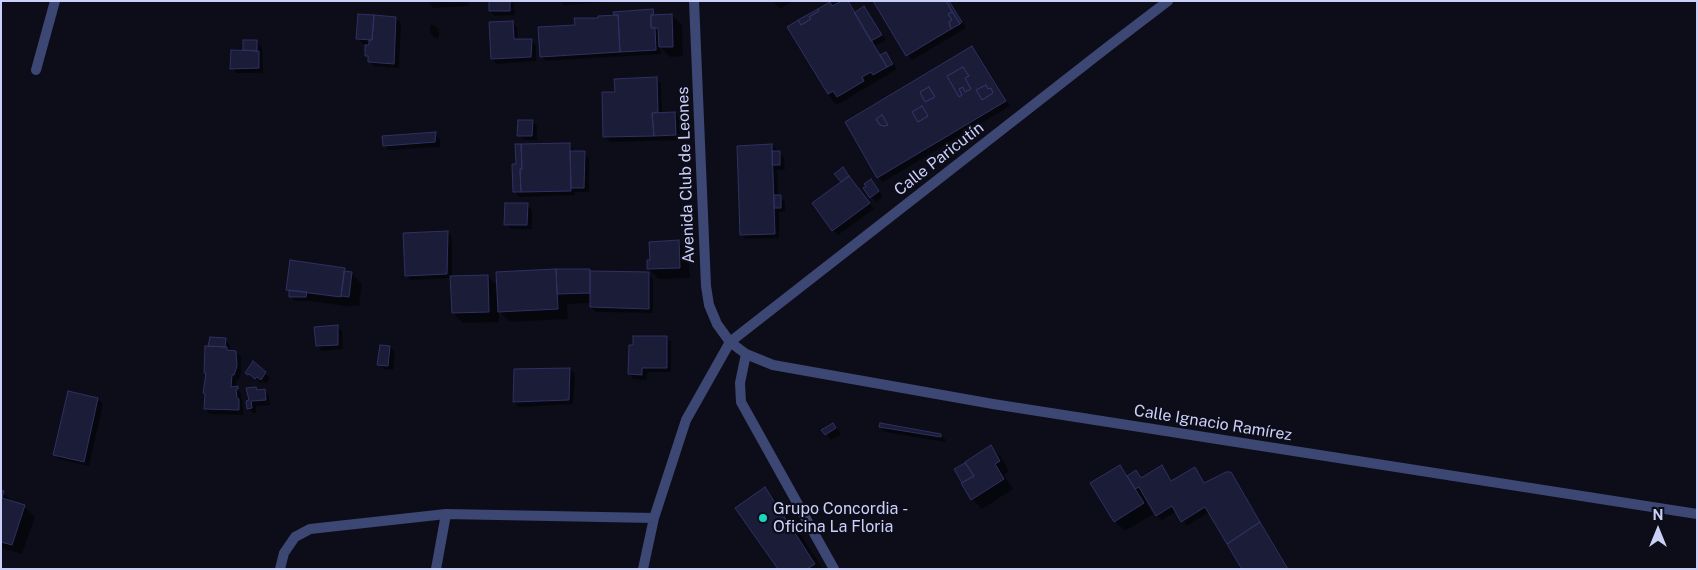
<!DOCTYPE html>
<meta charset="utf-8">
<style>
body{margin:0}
#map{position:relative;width:1698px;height:570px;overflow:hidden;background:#0d0d1a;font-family:"Public Sans",sans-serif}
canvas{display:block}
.frame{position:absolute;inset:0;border:2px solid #cbd0f9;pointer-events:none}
.north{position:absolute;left:1633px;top:505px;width:50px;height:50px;-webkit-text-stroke:4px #0d0d1a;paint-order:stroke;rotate:0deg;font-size:14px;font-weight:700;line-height:20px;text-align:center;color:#cbd0f9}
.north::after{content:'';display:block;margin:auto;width:18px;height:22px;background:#cbd0f9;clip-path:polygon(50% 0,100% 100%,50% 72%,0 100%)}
</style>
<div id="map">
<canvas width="1698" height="570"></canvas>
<div class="frame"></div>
<div class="north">N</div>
</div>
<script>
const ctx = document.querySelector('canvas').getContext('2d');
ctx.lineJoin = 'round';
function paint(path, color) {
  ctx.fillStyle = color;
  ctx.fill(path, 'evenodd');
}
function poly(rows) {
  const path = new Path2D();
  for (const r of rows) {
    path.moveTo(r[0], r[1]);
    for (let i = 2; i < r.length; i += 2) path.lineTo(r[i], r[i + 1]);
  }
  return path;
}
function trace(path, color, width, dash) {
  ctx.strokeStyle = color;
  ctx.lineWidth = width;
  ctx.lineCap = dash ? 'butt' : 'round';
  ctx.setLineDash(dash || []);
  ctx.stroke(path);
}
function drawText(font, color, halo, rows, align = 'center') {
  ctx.font = font + ' "Public Sans",sans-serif';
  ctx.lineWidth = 4.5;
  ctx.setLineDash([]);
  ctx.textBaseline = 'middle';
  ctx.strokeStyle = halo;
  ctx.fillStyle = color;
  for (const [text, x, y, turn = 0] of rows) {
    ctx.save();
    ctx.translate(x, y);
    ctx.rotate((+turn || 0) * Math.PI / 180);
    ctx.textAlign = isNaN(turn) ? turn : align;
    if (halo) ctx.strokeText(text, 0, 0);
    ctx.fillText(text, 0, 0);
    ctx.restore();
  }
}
paint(poly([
 [428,1,468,1,469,6,433,8],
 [490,1,512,1,514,4,515,15,495,16,490,11],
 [561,1,626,1,564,5],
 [773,1,793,1,780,9],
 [832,1,848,1,856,13,864,8,869,13,886,40,875,46,881,56,886,53,891,58,897,69,837,105,832,100,789,27],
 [874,1,950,1,966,28,912,60,907,55],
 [653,11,658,16,671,15,682,25,683,56,670,57,660,47,661,54,546,61,541,56,576,26,615,16,615,13],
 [396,18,401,23,399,68,374,66,369,61,369,58,366,55,367,44,363,44,358,39],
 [512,22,517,27,518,40,531,40,536,45,536,61,497,64,492,59],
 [430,25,434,25,439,30,439,38,435,38,430,33],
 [244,42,256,42,262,47,263,73,236,73,231,68,244,52],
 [972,47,977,52,1010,106,883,182,878,177,847,123],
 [656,78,661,84,662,113,675,113,680,118,680,140,610,142,605,137,616,93],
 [532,121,537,126,537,140,524,140,519,135],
 [435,134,440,139,440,147,389,150,384,145],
 [569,144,574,150,574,153,584,153,589,158,589,192,575,192,575,195,519,197,514,191,517,165],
 [772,145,777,150,777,153,779,153,784,158,785,170,777,170,778,196,780,197,785,202,785,212,779,212,779,238,746,239,741,234],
 [843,169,874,209,838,235,833,230,842,182],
 [871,181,883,197,876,202,871,197],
 [527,205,532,210,532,229,511,229,506,224],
 [447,232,452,237,452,277,488,276,498,287,589,270,591,272,648,274,653,279,653,313,596,312,591,307,591,303,567,304,568,319,510,322,499,311,499,322,463,323,453,313,452,278,411,280,406,275],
 [678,242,688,252,690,278,659,279,648,268],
 [344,269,348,273,352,274,362,284,359,306,351,305,351,307,311,301,295,301,290,296,290,292,288,289],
 [337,326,342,331,343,349,322,351,317,346],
 [666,337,671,342,671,372,650,372,647,373,646,380,634,379,629,374],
 [211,339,225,340,230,345,230,352,236,352,241,357,241,372,239,380,237,380,236,388,241,393,244,415,210,414,205,409,207,375,205,372],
 [390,347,395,352,393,370,384,369,379,364],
 [254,363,270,378,266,384,263,381,261,383,255,378,254,379,247,373],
 [570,369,575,374,573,404,519,407,514,402],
 [264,390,269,395,270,405,256,406,256,413,253,413,248,408,251,401,258,391],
 [69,392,98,399,103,404,89,466,59,459,54,454],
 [833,424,841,434,831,440,823,430],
 [880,427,941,435,946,440,945,442,885,432],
 [990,447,1001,457,1009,471,1004,475,1013,489,982,509,972,499,956,470],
 [1120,467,1129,476,1136,472,1142,479,1162,467,1173,482,1195,469,1200,474,1205,484,1230,473,1235,479,1289,569,1237,569,1241,566,1209,512,1187,526,1177,511,1162,520,1157,516,1143,492,1141,493,1153,514,1125,531,1115,521],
 [765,488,782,506,823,569,780,569],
 [1,491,14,502,24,506,35,517,22,554,1,548]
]), '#0007');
const building = poly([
 [489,1,510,1,510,11,489,11,489,1],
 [842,1,848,1,887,67,873,75,871,72,862,77,864,81,837,97,833,91,828,94,787,27,798,20,801,25,811,19,809,17,819,11,818,9,830,2,832,6,842,1],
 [873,1,946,1,952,12,948,14,952,20,949,22,951,29,906,56,873,1],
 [946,1,949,1,962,22,960,24,946,1],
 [864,6,882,35,871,41,854,13,864,6],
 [653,9,654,15,651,15,651,28,655,28,656,50,620,52,618,15,614,15,613,12,653,9],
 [818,9,819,11,809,17,811,19,801,25,798,20,818,9],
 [952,12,960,24,951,29,949,22,952,20,948,14,952,12],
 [358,14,374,15,372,40,356,39,358,14],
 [672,14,673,47,659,47,658,28,651,28,651,15,672,14],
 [374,15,396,17,394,64,368,62,368,56,365,56,365,45,369,45,369,40,372,40,374,15],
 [618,15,620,52,540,57,538,27,575,25,574,18,598,18,598,16,618,15],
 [513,21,514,39,532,39,531,57,491,59,489,22,513,21],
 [243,40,257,40,257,51,243,50,243,40],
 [972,46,1006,101,877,178,845,122,972,46],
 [963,67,969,76,965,78,971,89,965,92,963,87,959,89,962,95,959,97,947,76,963,67],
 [986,85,988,89,991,88,993,93,982,100,976,90,986,85],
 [929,87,935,97,925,102,920,92,929,87],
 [922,106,928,116,918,122,912,112,922,106],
 [882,115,888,125,884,126,880,125,876,119,882,115],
 [231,50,259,51,259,68,230,69,231,50],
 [886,52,893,64,887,67,880,55,886,52],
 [963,67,969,76,965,78,971,89,965,92,963,87,959,89,962,95,959,97,947,76,963,67],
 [657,77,658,112,652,113,654,136,603,137,602,92,615,92,614,79,657,77],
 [986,85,988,89,991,88,993,93,982,100,976,90,986,85],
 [929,87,935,97,925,102,920,92,929,87],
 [922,106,928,116,918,122,912,112,922,106],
 [675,112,676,135,654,136,652,113,675,112],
 [882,115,888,125,884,126,880,125,876,119,882,115],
 [518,120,533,120,532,136,517,136,518,120],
 [436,132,435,142,383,146,382,136,436,132],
 [570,143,571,191,521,192,520,169,522,169,521,144,570,143],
 [515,144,521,144,522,169,520,169,521,192,513,192,512,164,516,164,515,144],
 [772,144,775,234,740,235,737,146,772,144],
 [570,151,585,151,584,188,571,188,570,151],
 [772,151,780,151,780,165,772,165,772,151],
 [843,167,849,176,841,182,834,174,843,167],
 [849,176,870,203,832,231,812,203,849,176],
 [871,179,879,191,870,198,863,188,866,186,864,184,871,179],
 [774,195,781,195,781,208,774,208,774,195],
 [505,203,528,203,527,225,504,225,505,203],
 [448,231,447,274,405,276,403,233,448,231],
 [679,240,680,268,647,269,647,260,650,260,649,242,679,240],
 [290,260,345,268,341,297,286,290,290,260],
 [556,269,558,309,498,312,496,272,556,269],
 [556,269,590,269,590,293,557,294,556,269],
 [344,271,352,272,349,297,341,296,344,271],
 [590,271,649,272,649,309,590,307,590,271],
 [488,275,489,312,452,313,450,276,488,275],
 [289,290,307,292,306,297,289,297,289,290],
 [338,325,338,345,316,346,314,327,338,325],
 [633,336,667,336,667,368,642,368,642,375,628,374,629,345,633,345,633,336],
 [210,337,226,338,225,347,208,346,210,337],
 [380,345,390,346,388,366,377,365,380,345],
 [205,346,227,347,227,350,236,351,237,366,234,375,232,375,231,387,238,386,238,389,236,389,237,398,239,399,239,410,204,409,205,394,203,393,206,373,204,373,205,346],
 [253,361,266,372,261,380,257,377,255,379,249,374,248,375,245,373,253,361],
 [570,368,569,400,513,402,514,369,570,368],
 [256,387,257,390,265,389,266,400,251,401,252,408,247,409,246,401,249,400,246,388,256,387],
 [68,391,98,398,84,462,53,455,68,391],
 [833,423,836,428,825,435,821,430,833,423],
 [880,423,941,434,941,437,879,427,880,423],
 [991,445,1000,461,995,464,1004,479,971,500,961,483,974,476,965,462,991,445],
 [965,463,974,476,962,483,954,469,965,463],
 [1120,465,1144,503,1114,522,1090,483,1120,465],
 [1162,465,1171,481,1195,467,1204,483,1226,472,1231,472,1260,522,1227,544,1205,507,1181,522,1172,506,1156,516,1139,487,1135,489,1127,476,1136,470,1141,478,1162,465],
 [765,487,815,564,807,569,778,569,735,508,765,487],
 [1,490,4,491,2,498,25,505,12,545,1,542,1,490],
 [1260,522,1288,569,1242,569,1240,566,1227,544,1260,522]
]);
paint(building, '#1b1c38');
trace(building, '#2f3162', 1);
trace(poly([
 [694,1,706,286,709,305,717,324,730,342,746,354,773,365,993,404,1697,514],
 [36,70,55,1],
 [746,354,740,383,741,402,834,569],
 [280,569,284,553,295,537,310,529,446,514],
 [436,569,446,514,654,518],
 [643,569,654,518,686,420,730,342,1109,46,1168,1]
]), '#3d4773', 10);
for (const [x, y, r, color] of [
 [763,518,5,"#19d7bf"]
]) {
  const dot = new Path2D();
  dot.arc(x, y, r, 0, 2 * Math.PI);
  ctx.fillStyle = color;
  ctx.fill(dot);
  trace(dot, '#0d0d1a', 2);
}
drawText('16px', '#cbd0f9', '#0d0d1a', [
 ["Calle Paricutín",939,159,-38],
 ["Avenida Club de Leones",686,175,-92],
 ["Calle Ignacio Ramírez",1213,423,9]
]);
drawText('16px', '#cbd0f9', '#0d0d1a', [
 ["Grupo Concordia -",773,509],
 ["Oficina La Floria",773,527]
], 'left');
</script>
